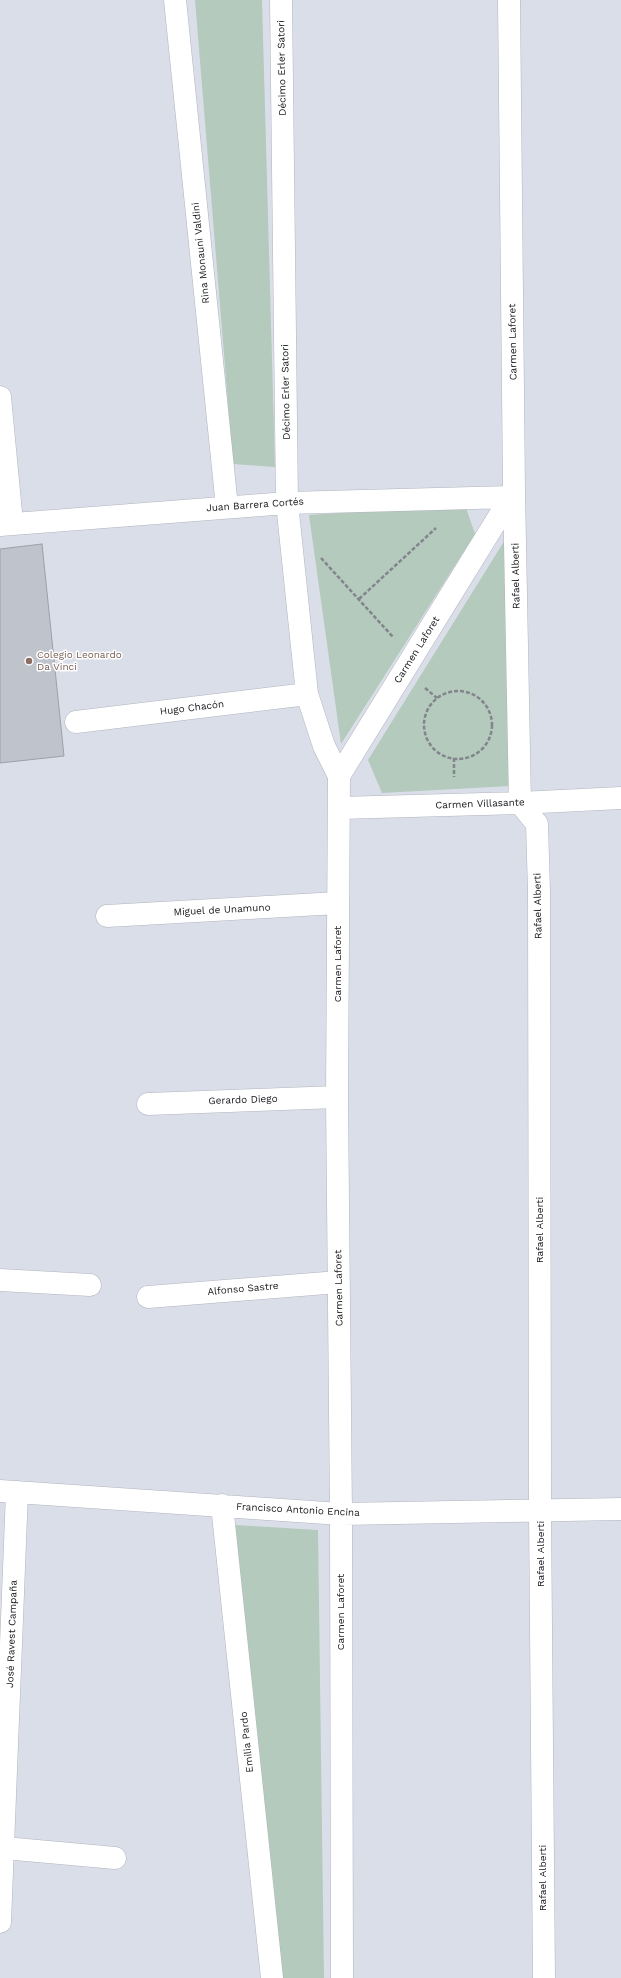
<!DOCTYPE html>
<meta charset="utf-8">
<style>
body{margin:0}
canvas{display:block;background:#dadee8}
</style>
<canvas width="621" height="1978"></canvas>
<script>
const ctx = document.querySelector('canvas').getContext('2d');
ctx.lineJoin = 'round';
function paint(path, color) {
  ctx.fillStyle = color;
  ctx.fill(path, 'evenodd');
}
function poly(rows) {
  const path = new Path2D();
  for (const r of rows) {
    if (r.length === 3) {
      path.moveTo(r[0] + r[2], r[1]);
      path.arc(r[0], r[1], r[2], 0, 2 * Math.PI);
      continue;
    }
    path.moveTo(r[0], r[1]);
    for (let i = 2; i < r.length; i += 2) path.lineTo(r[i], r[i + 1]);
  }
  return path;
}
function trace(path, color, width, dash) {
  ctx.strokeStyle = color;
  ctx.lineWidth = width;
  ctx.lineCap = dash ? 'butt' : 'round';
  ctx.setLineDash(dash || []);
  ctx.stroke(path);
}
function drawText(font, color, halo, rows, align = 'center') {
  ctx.font = font + ' "Work Sans",sans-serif';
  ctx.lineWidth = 3;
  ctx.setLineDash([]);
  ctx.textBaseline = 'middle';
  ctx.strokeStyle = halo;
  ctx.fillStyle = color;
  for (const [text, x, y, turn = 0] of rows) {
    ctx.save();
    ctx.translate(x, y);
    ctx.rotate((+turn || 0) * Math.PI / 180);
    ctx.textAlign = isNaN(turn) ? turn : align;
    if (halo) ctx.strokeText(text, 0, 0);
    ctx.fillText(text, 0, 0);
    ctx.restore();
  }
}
paint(poly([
 [195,0,262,0,275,467,233,464],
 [465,505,475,534,341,744,309,515],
 [508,535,510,786,382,793,368,760],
 [235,1525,318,1530,324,1978,281,1978]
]), '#b4cabd');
const building = poly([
 [42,544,64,756,0,763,0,549,42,544]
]);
paint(building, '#bec3cc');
trace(building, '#9ca0a9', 1);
const minor = poly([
 [175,0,227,507],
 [281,0,287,503,307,694,324,746,339,776],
 [0,397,12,523],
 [514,491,520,803,537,824,539,891,540,1511,544,1978],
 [0,525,287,503,511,497],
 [76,722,307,694],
 [339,808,520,803,621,798],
 [107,916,338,903],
 [148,1104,337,1097],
 [0,1280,90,1285],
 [148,1297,339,1282],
 [0,1491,341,1514,621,1509],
 [222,1505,272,1978],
 [4,1848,115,1858],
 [0,1922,17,1492],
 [342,1978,341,1514,337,1097,339,776,511,497,514,489,509,0]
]);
trace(minor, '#b0b4be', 23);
trace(poly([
 [321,558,393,637],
 [359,599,436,528],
 [425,688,437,698],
 [458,725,34],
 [454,758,454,777]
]), '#82858c', 2.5, [4, 2]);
trace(minor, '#fff', 22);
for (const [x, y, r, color] of [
 [29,661,4,"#8d6e63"]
]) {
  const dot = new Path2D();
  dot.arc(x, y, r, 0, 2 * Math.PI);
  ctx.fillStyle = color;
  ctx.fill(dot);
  trace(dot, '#fff', 1.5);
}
drawText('10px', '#16171b', '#fff', [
 ["Décimo Erler Satori",282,68,-91],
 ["Rina Monauni Valdini",201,253,-96],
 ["Carmen Laforet",513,342,-91],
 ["Décimo Erler Satori",286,392,-91],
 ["Juan Barrera Cortés",255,505,-4],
 ["Rafael Alberti",516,576,-91],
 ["Carmen Laforet",417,650,-58],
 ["Hugo Chacón",192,708,-7],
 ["Carmen Villasante",480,804,-2],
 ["Rafael Alberti",538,906,-91],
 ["Miguel de Unamuno",222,910,-3],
 ["Carmen Laforet",338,964,-90],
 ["Gerardo Diego",243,1100,-2],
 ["Rafael Alberti",540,1230,-90],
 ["Carmen Laforet",339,1288,-91],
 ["Alfonso Sastre",243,1289,-5],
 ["Francisco Antonio Encina",298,1510,3],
 ["Rafael Alberti",541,1554,-90],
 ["Carmen Laforet",341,1612,-90],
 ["José Ravest Campaña",12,1634,-88],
 ["Emilia Pardo",247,1742,-96],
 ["Rafael Alberti",543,1878,-90]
]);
drawText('10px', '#785e54', '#fff', [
 ["Colegio Leonardo",37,655],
 ["Da Vinci",37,667]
], 'left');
</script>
